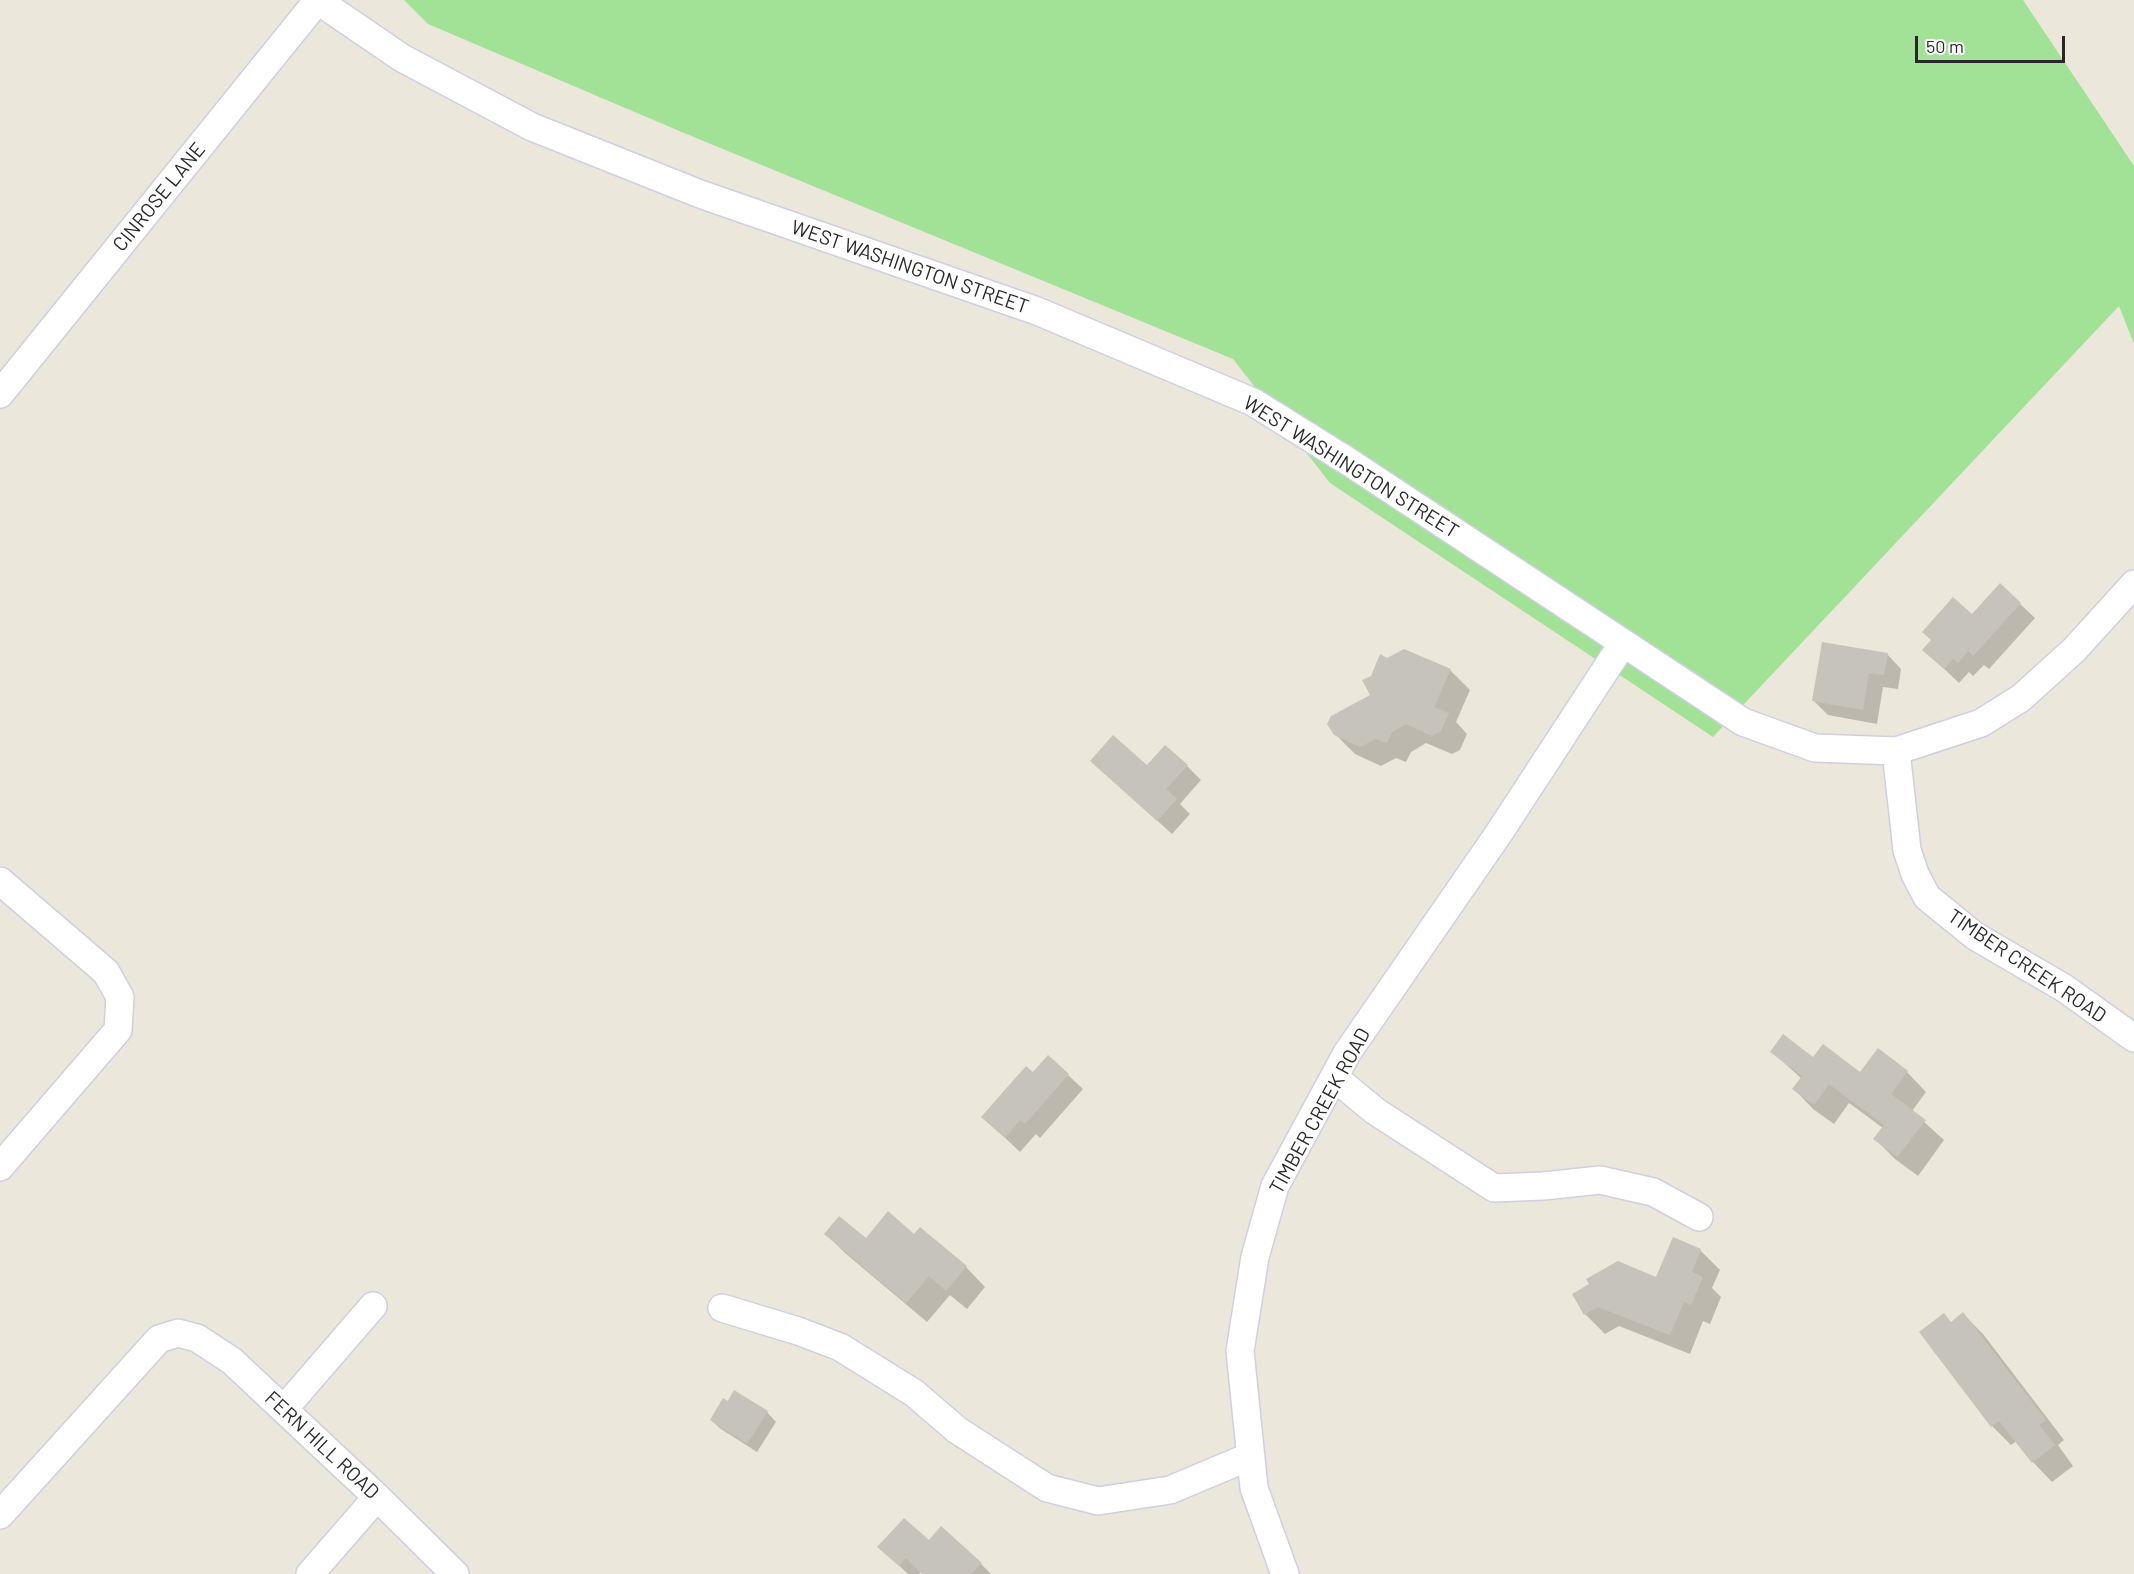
<!DOCTYPE html>
<style>
body{margin:0}
#map{position:relative;width:2134px;height:1574px;overflow:hidden;background:#ebe7da;font-family:Barlow,sans-serif}
canvas{display:block}
.scale{position:absolute;left:1915px;top:36px;width:150px;height:27px;box-sizing:border-box;border:3px solid #282828;border-top:0;padding-left:8px;font-size:18px;line-height:21px;white-space:nowrap;color:#282828;-webkit-text-stroke:4px #fff;paint-order:stroke}
</style>
<div id="map">
<canvas width="2134" height="1574"></canvas>
<div class="scale">50 m</div>
</div>
<script>
const ctx = document.querySelector('canvas').getContext('2d');
ctx.lineJoin = 'round';
function paint(path, color) {
  ctx.fillStyle = color;
  ctx.fill(path, 'evenodd');
}
function poly(rows) {
  const path = new Path2D();
  for (const r of rows) {
    path.moveTo(r[0], r[1]);
    for (let i = 2; i < r.length; i += 2) path.lineTo(r[i], r[i + 1]);
  }
  return path;
}
function trace(path, color, width, dash) {
  ctx.strokeStyle = color;
  ctx.lineWidth = width;
  ctx.lineCap = dash ? 'butt' : 'round';
  ctx.setLineDash(dash || []);
  ctx.stroke(path);
}
function drawText(font, color, halo, rows, align = 'center') {
  ctx.font = font + ' Barlow,sans-serif';
  ctx.lineWidth = 4.5;
  ctx.setLineDash([]);
  ctx.textBaseline = 'middle';
  ctx.strokeStyle = halo;
  ctx.fillStyle = color;
  for (const [text, x, y, turn = 0] of rows) {
    ctx.save();
    ctx.translate(x, y);
    ctx.rotate((+turn || 0) * Math.PI / 180);
    ctx.textAlign = isNaN(turn) ? turn : align;
    if (halo) ctx.strokeText(text, 0, 0);
    ctx.fillText(text, 0, 0);
    ctx.restore();
  }
}
paint(poly([
 [404,0,2023,0,2134,166,2134,344,2119,306,1713,737,1330,483,1233,359,684,133,428,24]
]), '#a2e296');
paint(poly([
 [2020,604,2035,618,1989,669,1984,665,1973,676,1969,672,1959,683,1939,664,1972,616],
 [1887,654,1901,669,1898,689,1883,687,1877,724,1828,715,1814,701],
 [1387,659,1450,670,1470,690,1456,722,1467,734,1460,750,1452,754,1426,743,1411,752,1406,762,1396,758,1381,766,1355,754,1335,734,1372,696,1372,677],
 [1092,761,1148,767,1187,766,1201,780,1180,804,1190,814,1172,834],
 [1772,1052,1814,1060,1861,1074,1907,1072,1926,1092,1912,1111,1944,1140,1918,1176,1895,1159,1875,1139,1883,1128,1849,1103,1834,1124,1813,1109,1794,1089,1802,1079],
 [1033,1074,1068,1075,1083,1089,1040,1138,1036,1134,1020,1152,983,1117],
 [826,1234,866,1240,915,1236,966,1267,985,1287,967,1309,950,1295,927,1322,845,1253],
 [1673,1239,1701,1251,1720,1270,1712,1288,1721,1297,1710,1324,1703,1321,1690,1354,1619,1326,1605,1334,1585,1314,1574,1295,1657,1279],
 [1963,1314,1983,1334,2064,1440,2058,1445,2073,1466,2052,1482,2033,1462,2017,1441,2011,1445,1992,1426],
 [767,1412,776,1422,757,1452,721,1429,711,1420],
 [929,1542,981,1564,991,1574,923,1574,921,1572,919,1574,908,1574,894,1561]
]), '#0003');
paint(poly([
 [2000,583,2021,603,1973,656,1968,651,1958,663,1953,659,1944,669,1922,650,1931,640,1922,632,1953,597,1972,614],
 [1822,642,1888,653,1884,675,1869,673,1863,710,1812,701],
 [1404,649,1451,669,1434,707,1449,713,1441,731,1432,736,1406,724,1392,732,1387,743,1376,739,1360,747,1334,735,1327,724,1331,716,1370,695,1362,680,1371,676,1380,654,1387,658],
 [1113,735,1147,765,1165,745,1188,765,1166,789,1177,799,1157,821,1090,761],
 [1783,1034,1813,1057,1823,1044,1860,1072,1878,1048,1908,1071,1891,1094,1926,1120,1897,1157,1873,1139,1884,1125,1829,1084,1814,1105,1792,1089,1802,1076,1770,1052],
 [1048,1055,1069,1074,1025,1124,1020,1120,1005,1138,981,1117,1026,1066,1033,1072],
 [888,1211,914,1234,920,1227,967,1266,946,1291,929,1276,906,1303,824,1234,839,1216,866,1238],
 [1673,1237,1701,1249,1692,1272,1703,1277,1691,1305,1684,1302,1670,1335,1598,1307,1584,1315,1572,1294,1589,1284,1586,1279,1618,1261,1656,1277],
 [1963,1312,2046,1420,2039,1425,2055,1445,2032,1463,1999,1421,1991,1427,1919,1332,1944,1313,1951,1322],
 [734,1390,768,1411,747,1444,710,1420,723,1398,728,1401],
 [904,1518,929,1540,941,1526,982,1563,971,1574,922,1574,906,1558,899,1566,877,1547]
]), '#c6c3ba');
const minor = poly([
 [317,0,402,58,532,127,700,194,1037,311,1253,402,1349,462,1743,722,1815,748,1896,751,1981,723,2021,698,2074,650,2134,584],
 [0,394,318,0],
 [1896,751,1907,850,1915,874,1927,897,1975,936,2064,988,2134,1038],
 [0,881,106,972,120,997,118,1030,0,1167],
 [1334,1077,1375,1111,1494,1188,1543,1186,1600,1180,1653,1192,1699,1217],
 [722,1308,798,1331,840,1347,914,1393,957,1430,1047,1488,1098,1501,1170,1490,1251,1456],
 [284,1409,373,1306],
 [0,1515,159,1339,178,1333,197,1338,232,1361,377,1497,455,1574],
 [310,1574,377,1497],
 [1285,1574,1254,1488,1240,1351,1255,1257,1275,1186,1347,1053,1499,833,1623,643]
]);
trace(minor, '#cfcfe2', 30);
trace(minor, '#fff', 27);
drawText('20px', '#282828', '#fff', [
 ["CINROSE LANE",159,197,-51],
 ["WEST WASHINGTON STREET",910,267,19],
 ["WEST WASHINGTON STREET",1351,467,32],
 ["TIMBER CREEK ROAD",2027,966,34],
 ["TIMBER CREEK ROAD",1320,1111,-61],
 ["FERN HILL ROAD",322,1445,43]
]);
</script>
